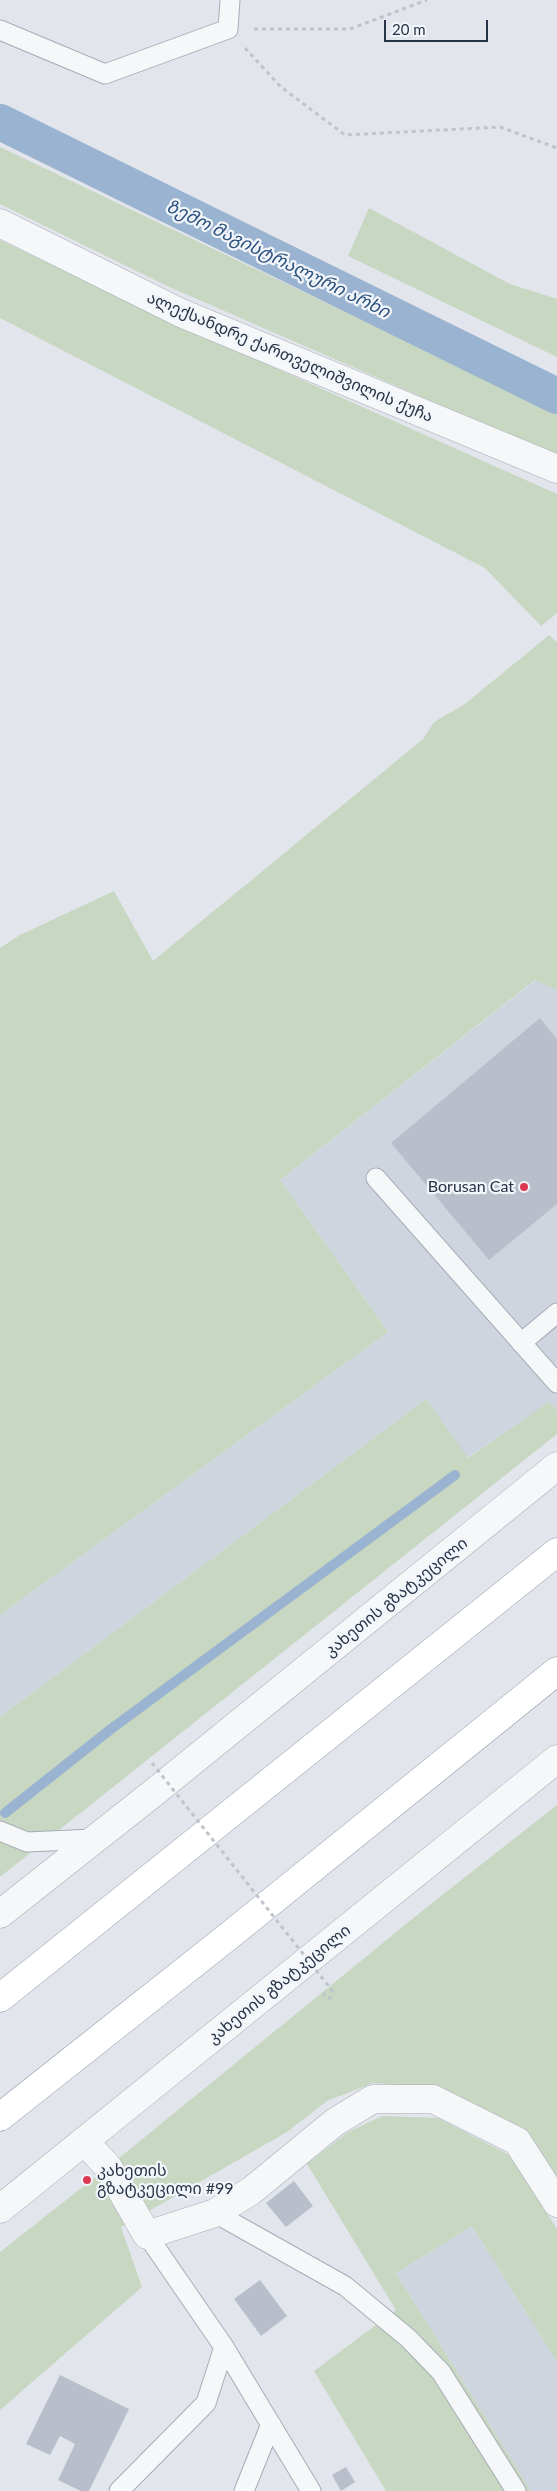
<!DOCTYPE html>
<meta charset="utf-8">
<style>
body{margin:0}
#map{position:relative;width:557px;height:2491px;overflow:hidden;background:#e2e6ec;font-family:Lato,sans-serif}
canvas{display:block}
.scale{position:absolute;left:384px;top:20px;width:104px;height:22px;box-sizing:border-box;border:2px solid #273346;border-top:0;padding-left:6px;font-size:15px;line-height:18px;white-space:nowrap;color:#273346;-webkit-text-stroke:4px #f2f5f9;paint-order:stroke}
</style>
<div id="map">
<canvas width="557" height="2491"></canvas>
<div class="scale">20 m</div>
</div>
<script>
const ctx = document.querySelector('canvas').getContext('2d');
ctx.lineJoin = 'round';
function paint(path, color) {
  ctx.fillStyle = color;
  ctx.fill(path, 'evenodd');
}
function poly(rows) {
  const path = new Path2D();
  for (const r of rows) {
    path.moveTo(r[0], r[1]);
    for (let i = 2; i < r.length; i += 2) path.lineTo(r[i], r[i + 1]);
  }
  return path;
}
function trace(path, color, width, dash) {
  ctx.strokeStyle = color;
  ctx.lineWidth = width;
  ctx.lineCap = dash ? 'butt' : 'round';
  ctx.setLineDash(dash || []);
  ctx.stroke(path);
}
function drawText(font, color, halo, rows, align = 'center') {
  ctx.font = font + ' Lato,"Noto Sans Georgian",sans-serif';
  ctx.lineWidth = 4.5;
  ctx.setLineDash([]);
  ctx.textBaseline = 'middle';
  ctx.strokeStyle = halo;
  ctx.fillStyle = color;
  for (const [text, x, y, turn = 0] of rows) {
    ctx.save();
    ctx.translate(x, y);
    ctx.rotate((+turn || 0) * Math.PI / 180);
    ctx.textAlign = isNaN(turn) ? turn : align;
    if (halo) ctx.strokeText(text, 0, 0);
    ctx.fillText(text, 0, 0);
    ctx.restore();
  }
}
paint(poly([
 [536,980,557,990,557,1410,549,1403,467,1458,426,1399,0,1717,0,1615,388,1332,280,1180],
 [472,2226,557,2362,557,2491,531,2491,396,2273]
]), '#cfd5de');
paint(poly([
 [0,147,557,413,557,456,167,286,0,204],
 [369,208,510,284,557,299,557,357,348,256],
 [0,240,197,333,557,494,557,613,541,626,485,568,0,318],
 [549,635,557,642,557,990,535,980,280,1180,388,1332,0,1615,0,948,20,935,114,891,153,961,423,739,434,722,465,704],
 [426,1399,468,1458,549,1402,557,1410,557,1434,0,1877,0,1717],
 [557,1805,557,2177,524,2130,434,2088,373,2083,327,2101,287,2132,121,2227,142,2287,0,2410,0,2252,108,2167,427,1907],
 [382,2116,438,2118,511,2156,557,2229,557,2362,472,2226,396,2273,531,2491,386,2491,314,2371,396,2310,307,2164,348,2132]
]), '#c7d7c2');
trace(poly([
 [5,1813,111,1729,455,1475]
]), '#99b3d0', 10);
trace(poly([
 [0,122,557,396]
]), '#99b3d0', 36);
paint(poly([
 [540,1018,557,1039,557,1204,489,1260,391,1143],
 [294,2181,313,2206,286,2227,266,2203],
 [260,2280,287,2316,261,2336,234,2299],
 [60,2375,129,2409,89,2491,81,2491,58,2480,75,2444,60,2436,50,2455,26,2444],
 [346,2467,355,2482,341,2491,332,2475]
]), '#b8bfca');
const service = poly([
 [0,30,105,74,228,29,230,0],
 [376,1178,557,1383],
 [521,1343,557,1313],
 [0,1831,27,1842,94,1839],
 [215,2213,345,2286,408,2338,441,2372,516,2491],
 [147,2235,224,2347,311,2491],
 [119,2491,206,2403,224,2347],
 [244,2491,271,2424]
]);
const minor = poly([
 [0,223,181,313,557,469],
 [84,2141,108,2167,147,2235,215,2213,251,2191,335,2122,373,2099,433,2099,517,2141,557,2203]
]);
const tertiary = poly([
 [0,1914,152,1794,557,1466],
 [0,2209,557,1759]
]);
const trunk = poly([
 [0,1998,557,1552],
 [0,2117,230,1935,557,1671]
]);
trace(service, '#a6adb7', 21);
trace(minor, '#a6adb7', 29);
trace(tertiary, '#a6adb7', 29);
trace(trunk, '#8793a4', 29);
trace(poly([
 [254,29,350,29,427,0],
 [245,48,281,87,345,135,500,127,557,148],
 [323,1993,328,1999,335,1994]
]), '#bfc4ca', 3, [4, 4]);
trace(service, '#f5f7f9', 19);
trace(minor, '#f5f7f9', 28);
trace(tertiary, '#f5f7f9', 28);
trace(trunk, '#fff', 28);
trace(poly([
 [152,1763,335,1994]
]), '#bfc4ca', 3, [4, 4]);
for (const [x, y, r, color] of [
 [524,1187,5,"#de3953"],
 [87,2180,5,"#de3953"]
]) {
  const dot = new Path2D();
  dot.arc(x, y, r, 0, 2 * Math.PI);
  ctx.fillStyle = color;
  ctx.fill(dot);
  trace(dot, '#f2f5f9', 2);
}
drawText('16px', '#273346', '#f2f5f9', [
 ["ალექსანდრე ქართველიშვილის ქუჩა",290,357,23],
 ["კახეთის გზატკეცილი",396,1597,-39],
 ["კახეთის გზატკეცილი",279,1984,-39]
]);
drawText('16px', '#273346', '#f2f5f9', [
 ["Borusan Cat",514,1187],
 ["კახეთის",97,2171,"left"],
 ["გზატკეცილი #99",97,2189,"left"]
], 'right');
drawText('italic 18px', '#2c527f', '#f2f5f9', [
 ["ზემო მაგისტრალური არხი",278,259,26]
]);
</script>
